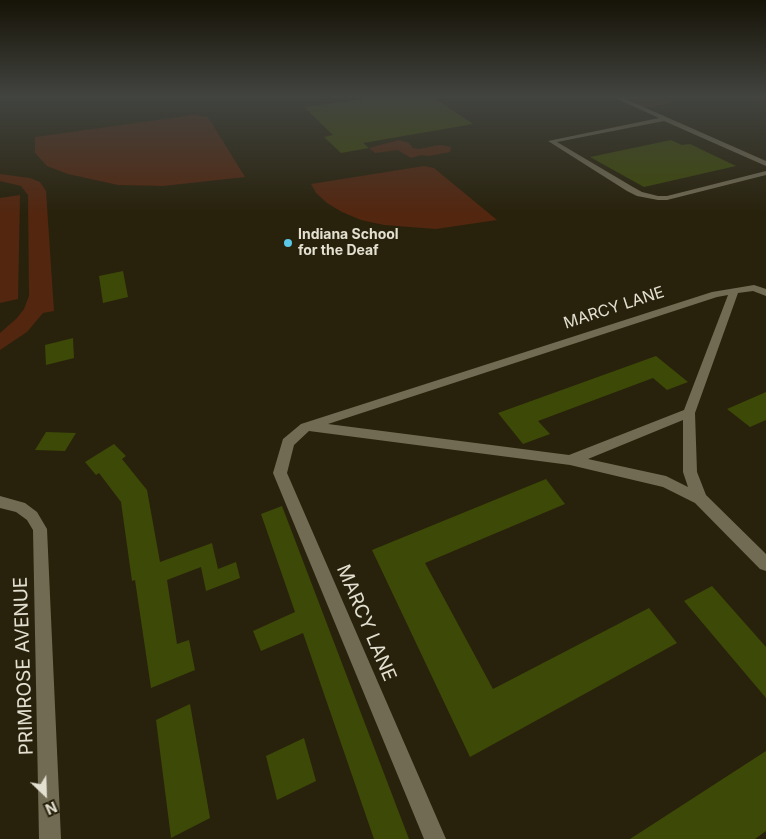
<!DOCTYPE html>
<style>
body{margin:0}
#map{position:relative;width:766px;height:839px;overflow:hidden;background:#28220c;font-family:Inter,sans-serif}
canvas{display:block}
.north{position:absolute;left:20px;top:769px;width:50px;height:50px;-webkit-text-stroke:4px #28220c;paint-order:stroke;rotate:156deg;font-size:14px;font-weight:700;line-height:20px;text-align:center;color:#e3e0d2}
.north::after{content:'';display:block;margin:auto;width:18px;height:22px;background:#e3e0d2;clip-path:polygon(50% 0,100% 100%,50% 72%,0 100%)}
</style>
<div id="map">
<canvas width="766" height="839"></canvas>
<div class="north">N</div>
</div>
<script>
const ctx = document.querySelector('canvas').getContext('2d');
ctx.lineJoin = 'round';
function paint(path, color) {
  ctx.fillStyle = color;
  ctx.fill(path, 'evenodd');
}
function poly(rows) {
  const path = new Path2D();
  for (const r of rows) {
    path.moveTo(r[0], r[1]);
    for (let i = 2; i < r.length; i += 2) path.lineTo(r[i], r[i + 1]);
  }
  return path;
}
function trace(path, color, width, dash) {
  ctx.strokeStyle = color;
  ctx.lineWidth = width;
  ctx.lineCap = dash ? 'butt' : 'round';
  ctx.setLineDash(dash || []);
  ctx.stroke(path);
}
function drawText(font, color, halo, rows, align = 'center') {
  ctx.font = font + ' Inter,sans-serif';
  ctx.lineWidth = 4;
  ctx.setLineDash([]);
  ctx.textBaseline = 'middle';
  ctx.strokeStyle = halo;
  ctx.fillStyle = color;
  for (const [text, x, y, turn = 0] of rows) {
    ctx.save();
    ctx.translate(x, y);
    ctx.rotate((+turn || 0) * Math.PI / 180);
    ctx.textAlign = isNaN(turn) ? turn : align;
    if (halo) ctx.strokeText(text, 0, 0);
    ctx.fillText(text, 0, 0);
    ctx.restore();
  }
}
paint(poly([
 [623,97,660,97,673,103,646,108],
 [194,115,208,117,245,177,163,186,118,185,68,174,47,166,35,153,35,137],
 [399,140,409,143,413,148,419,149,440,145,451,147,450,152,428,156,421,155,411,158,398,150,375,153,369,148],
 [424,166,434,168,497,220,436,229,384,225,361,220,342,212,327,203,316,193,311,184],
 [0,174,30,178,40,182,46,191,54,311,43,313,27,332,0,350,0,333,17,318,24,309,29,296,28,195,21,186,0,181],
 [20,195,18,299,0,303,0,198]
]), '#53260f');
paint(poly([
 [379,97,433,97,473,124,363,143,369,148,341,153,324,137,333,135,304,107],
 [671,140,682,145,690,144,736,166,644,187,590,157],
 [123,271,128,297,103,303,99,276],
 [73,338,74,358,46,365,45,345],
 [656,356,688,382,667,390,653,378,538,421,550,434,523,444,498,413],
 [766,392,766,420,750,427,727,409],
 [46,432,76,433,65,451,35,450],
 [114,444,126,456,122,459,147,490,160,562,212,543,218,569,236,562,240,578,206,591,201,567,167,580,177,644,189,640,195,670,151,688,135,580,132,581,121,502,99,473,96,475,85,462],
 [546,479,565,504,425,563,493,689,649,608,677,643,470,757,372,550],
 [282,506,409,839,374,839,303,633,261,651,253,631,295,612,261,514],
 [712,586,766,647,766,698,684,601],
 [190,704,210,818,171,838,156,720],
 [304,738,316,781,277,800,266,756],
 [766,751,766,831,755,839,630,839]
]), '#3d4907');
paint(poly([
 [613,97,621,97,766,161,766,166,664,121,557,142,633,187,642,192,658,196,667,196,766,171,766,175,667,200,658,200,637,196,627,191,548,141,659,118,613,97],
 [754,285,766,289,766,296,753,291,738,293,695,413,697,472,706,495,766,554,766,571,760,569,695,503,663,487,570,465,309,431,294,445,287,473,446,839,424,839,273,473,283,439,301,424,712,292,754,285],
 [728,295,684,410,569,455,328,424,717,297,728,295],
 [683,420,683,472,688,487,666,476,588,459,683,420],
 [0,496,25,503,37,512,47,529,61,839,39,839,33,530,27,520,16,512,0,508,0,496]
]), '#726b53');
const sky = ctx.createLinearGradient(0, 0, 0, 215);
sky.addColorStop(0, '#161307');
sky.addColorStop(0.45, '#424440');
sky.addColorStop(1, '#42444000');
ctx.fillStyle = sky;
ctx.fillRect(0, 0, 766, 215);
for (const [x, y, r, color] of [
 [288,243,5,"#5bc8e7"]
]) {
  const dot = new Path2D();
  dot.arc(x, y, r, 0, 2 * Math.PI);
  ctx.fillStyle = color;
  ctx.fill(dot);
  trace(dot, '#28220c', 2);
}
drawText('bold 14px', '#e3e0d2', '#28220c', [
 ["Indiana School",298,235],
 ["for the Deaf",298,251]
], 'left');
drawText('16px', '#e3e0d2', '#28220c', [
 ["MARCY LANE",614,308,-18]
]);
drawText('19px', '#e3e0d2', '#28220c', [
 ["MARCY LANE",366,623,67],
 ["PRIMROSE AVENUE",24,666,-92]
]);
</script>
